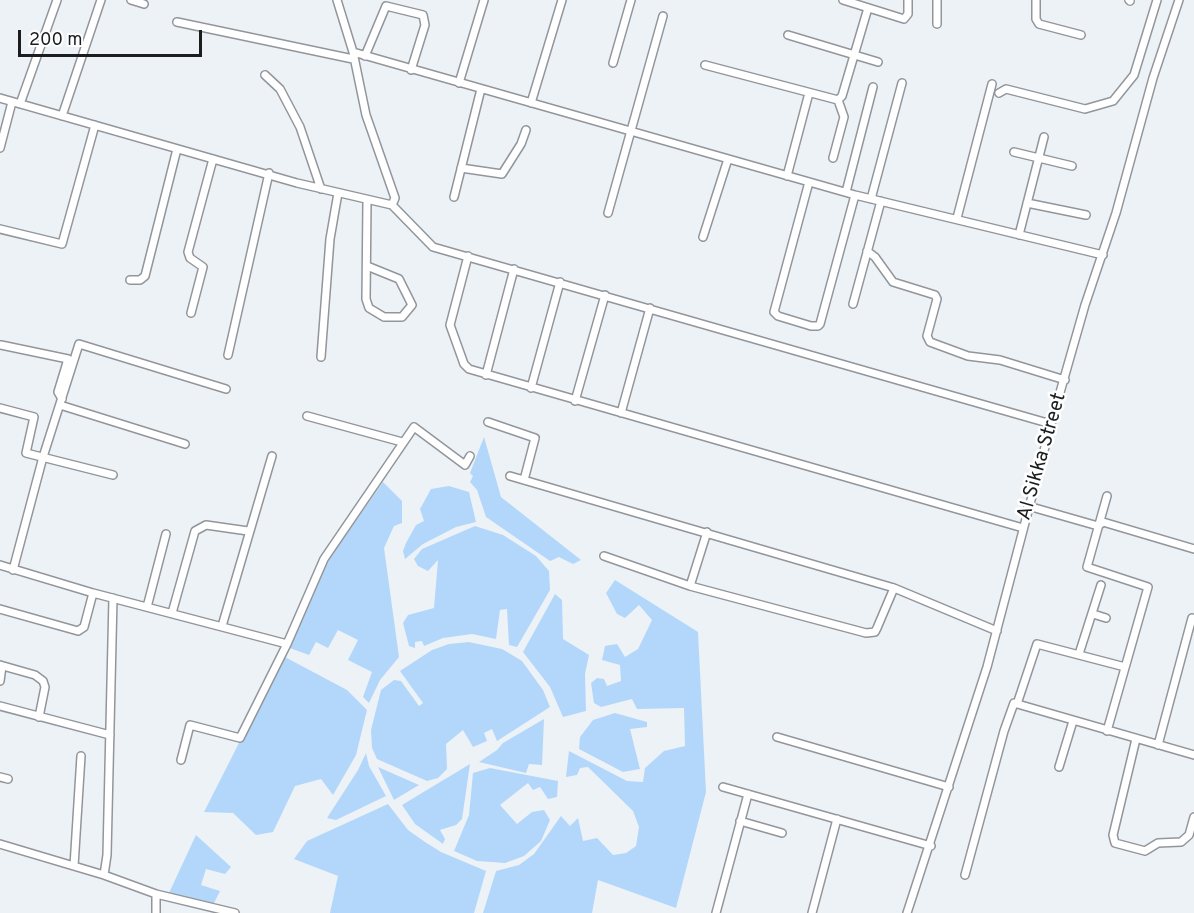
<!DOCTYPE html>
<style>
body{margin:0}
#map{position:relative;width:1194px;height:913px;overflow:hidden;background:#edf2f7;font-family:Overpass,sans-serif}
canvas{display:block}
.scale{position:absolute;left:18px;top:30px;width:184px;height:27px;box-sizing:border-box;border:3px solid #1b1d1e;border-top:0;padding-left:8px;font-size:18px;line-height:21px;white-space:nowrap;color:#1b1d1e;-webkit-text-stroke:4px #fff;paint-order:stroke}
</style>
<div id="map">
<canvas width="1194" height="913"></canvas>
<div class="scale">200 m</div>
</div>
<script>
const ctx = document.querySelector('canvas').getContext('2d');
ctx.lineJoin = 'round';
function paint(path, color) {
  ctx.fillStyle = color;
  ctx.fill(path, 'evenodd');
}
function poly(rows) {
  const path = new Path2D();
  for (const r of rows) {
    path.moveTo(r[0], r[1]);
    for (let i = 2; i < r.length; i += 2) path.lineTo(r[i], r[i + 1]);
  }
  return path;
}
function trace(path, color, width, dash) {
  ctx.strokeStyle = color;
  ctx.lineWidth = width;
  ctx.lineCap = dash ? 'butt' : 'round';
  ctx.setLineDash(dash || []);
  ctx.stroke(path);
}
function drawText(font, color, halo, rows, align = 'center') {
  ctx.font = font + ' Overpass,sans-serif';
  ctx.lineWidth = 5;
  ctx.setLineDash([]);
  ctx.textBaseline = 'middle';
  ctx.strokeStyle = halo;
  ctx.fillStyle = color;
  for (const [text, x, y, turn = 0] of rows) {
    ctx.save();
    ctx.translate(x, y);
    ctx.rotate((+turn || 0) * Math.PI / 180);
    ctx.textAlign = isNaN(turn) ? turn : align;
    if (halo) ctx.strokeText(text, 0, 0);
    ctx.fillText(text, 0, 0);
    ctx.restore();
  }
}
paint(poly([
 [484,437,501,497,581,560,573,564,559,557,550,561,486,517,477,490,470,482,473,476,470,473],
 [383,482,402,501,402,523,394,526,384,548,399,657,380,680,369,703,363,697,372,672,348,660,358,640,338,630,328,648,316,642,309,655,287,647,330,557],
 [449,486,469,492,476,522,456,527,423,544,405,559,403,551,406,543,416,525,424,521,420,509,431,489],
 [475,526,503,535,536,556,549,571,550,590,517,647,509,645,507,609,500,610,496,639,472,634,443,638,424,646,422,641,415,642,415,648,409,646,403,623,408,615,434,608,438,560,428,571,418,566,414,559,422,549],
 [615,580,698,632,706,792,676,908,598,880,592,913,483,913,496,871,519,865,534,854,561,816,570,826,578,818,583,841,597,838,613,855,626,853,636,846,639,827,633,811,588,767,580,768,577,775,566,777,569,751,627,781,643,782,645,768,664,751,685,746,684,708,637,709,632,699,601,707,594,703,591,683,597,678,604,679,607,686,621,681,620,665,602,660,605,646,617,644,625,657,638,649,652,620,639,605,625,618,617,614,606,593],
 [555,594,562,600,563,639,589,655,585,674,586,711,563,717,550,687,523,652],
 [469,642,502,649,522,661,543,690,550,707,497,741,492,729,484,733,487,741,473,747,463,730,446,744,447,769,438,778,427,781,377,759,372,748,371,730,381,690,394,680,401,681,419,706,423,703,400,671,432,650,449,644],
 [283,656,347,690,367,710,356,755,333,795,321,779,295,786,273,832,256,835,233,813,204,812],
 [615,713,647,722,647,727,630,729,640,769,623,772,579,749,580,737,593,720],
 [544,719,542,765,529,764,526,773,479,762,497,750,503,743],
 [366,753,369,766,386,796,336,820,327,818,358,770],
 [470,764,462,819,456,825,440,830,445,839,443,844,415,824,402,805],
 [378,767,419,785,394,800],
 [490,768,558,781,557,797,548,799,540,787,533,790,528,783,500,805,517,824,532,812,544,810,550,820,541,841,524,856,505,863,477,861,454,851,469,815,473,773],
 [388,804,408,830,425,842,441,852,486,871,474,913,330,913,338,876,294,859,307,841],
 [196,835,231,867,225,874,206,869,201,885,220,891,213,905,169,893]
]), '#b3d7fa');
const street = poly([
 [131,0,144,4],
 [337,0,353,52,366,115,395,198,392,205],
 [843,0,904,19,908,14,908,0],
 [1036,0,1036,19,1039,24,1081,35],
 [1129,0,1130,1],
 [177,22,353,59],
 [937,24,937,0],
 [788,35,878,62],
 [353,52,855,195,1103,255],
 [365,56,386,6,423,15,425,25,411,70],
 [613,63,631,0],
 [705,65,838,100,842,96,868,8],
 [265,75,280,89,300,127,321,189],
 [459,83,484,0],
 [999,93,1006,89,1085,109,1113,101,1134,75,1157,0],
 [0,98,297,183,392,205,433,247,1051,424],
 [531,103,562,0],
 [20,104,57,0],
 [62,116,101,0],
 [0,148,12,102],
 [1014,152,1072,166],
 [833,158,844,117,838,100],
 [461,168,502,174,521,144,526,130],
 [787,176,809,93],
 [809,182,774,312,778,316,811,326,818,326,820,324,855,195],
 [846,192,873,87],
 [454,197,481,89],
 [871,199,902,83],
 [367,201,366,299,369,308,384,317,402,317,412,305,399,279,367,266],
 [1027,203,1086,215],
 [608,213,663,16],
 [957,218,992,84],
 [0,229,62,244,95,125],
 [1019,235,1044,137],
 [703,237,728,159],
 [867,251,875,257,893,282,935,295,937,299,927,336,930,342,968,356,1000,360,1065,380],
 [468,256,450,325,464,364,469,369,1023,528],
 [130,280,140,280,145,276,177,149],
 [853,304,881,201],
 [191,313,203,267,190,258,188,252,213,159],
 [1,345,68,359,58,392,62,399],
 [228,355,269,173],
 [321,357,330,239,338,193],
 [486,375,514,269],
 [531,388,560,282],
 [575,401,605,295],
 [60,405,185,444],
 [0,408,34,417,26,453,113,475],
 [621,413,650,308],
 [307,416,402,442],
 [488,422,535,438,524,480],
 [510,476,894,588,997,631],
 [1107,496,1087,567,1148,587,1107,731],
 [1028,506,1098,526,1103,522,1194,549],
 [604,556,690,586,866,633,875,632,877,628,894,588],
 [0,565,93,593,287,644],
 [13,570,43,457,79,344,226,389],
 [690,586,707,532],
 [147,607,166,534],
 [0,609,78,631,84,627,93,593],
 [172,613,195,531,206,525,248,531],
 [1093,614,1106,618],
 [222,626,272,456],
 [1079,654,1101,585],
 [0,665,35,675,43,681,45,687,39,717],
 [0,681,2,666],
 [1017,704,1037,644,1125,667],
 [0,706,110,735],
 [777,737,949,787],
 [1136,739,1113,835,1115,843,1145,851,1158,843,1181,842,1189,835,1194,817],
 [1158,745,1192,618],
 [181,760,190,725,240,738,287,644,324,559,414,427,465,465,470,456],
 [1059,767,1073,721],
 [0,777,8,779],
 [723,787,931,846],
 [740,821,782,833],
 [0,844,104,875,156,894,235,913],
 [74,866,81,756],
 [104,875,107,855,113,598],
 [965,875,1004,731,1014,703,1194,755],
 [156,894,156,913],
 [716,913,748,794],
 [812,913,837,819],
 [907,913,987,667,1051,424,1085,305,1116,213,1153,78,1179,0]
]);
trace(street, '#92969b', 10);
trace(street, '#fff', 7);
drawText('20px', '#1b1d1e', '#fff', [
 ["Al Sikka Street",1043,457,-74]
]);
</script>
